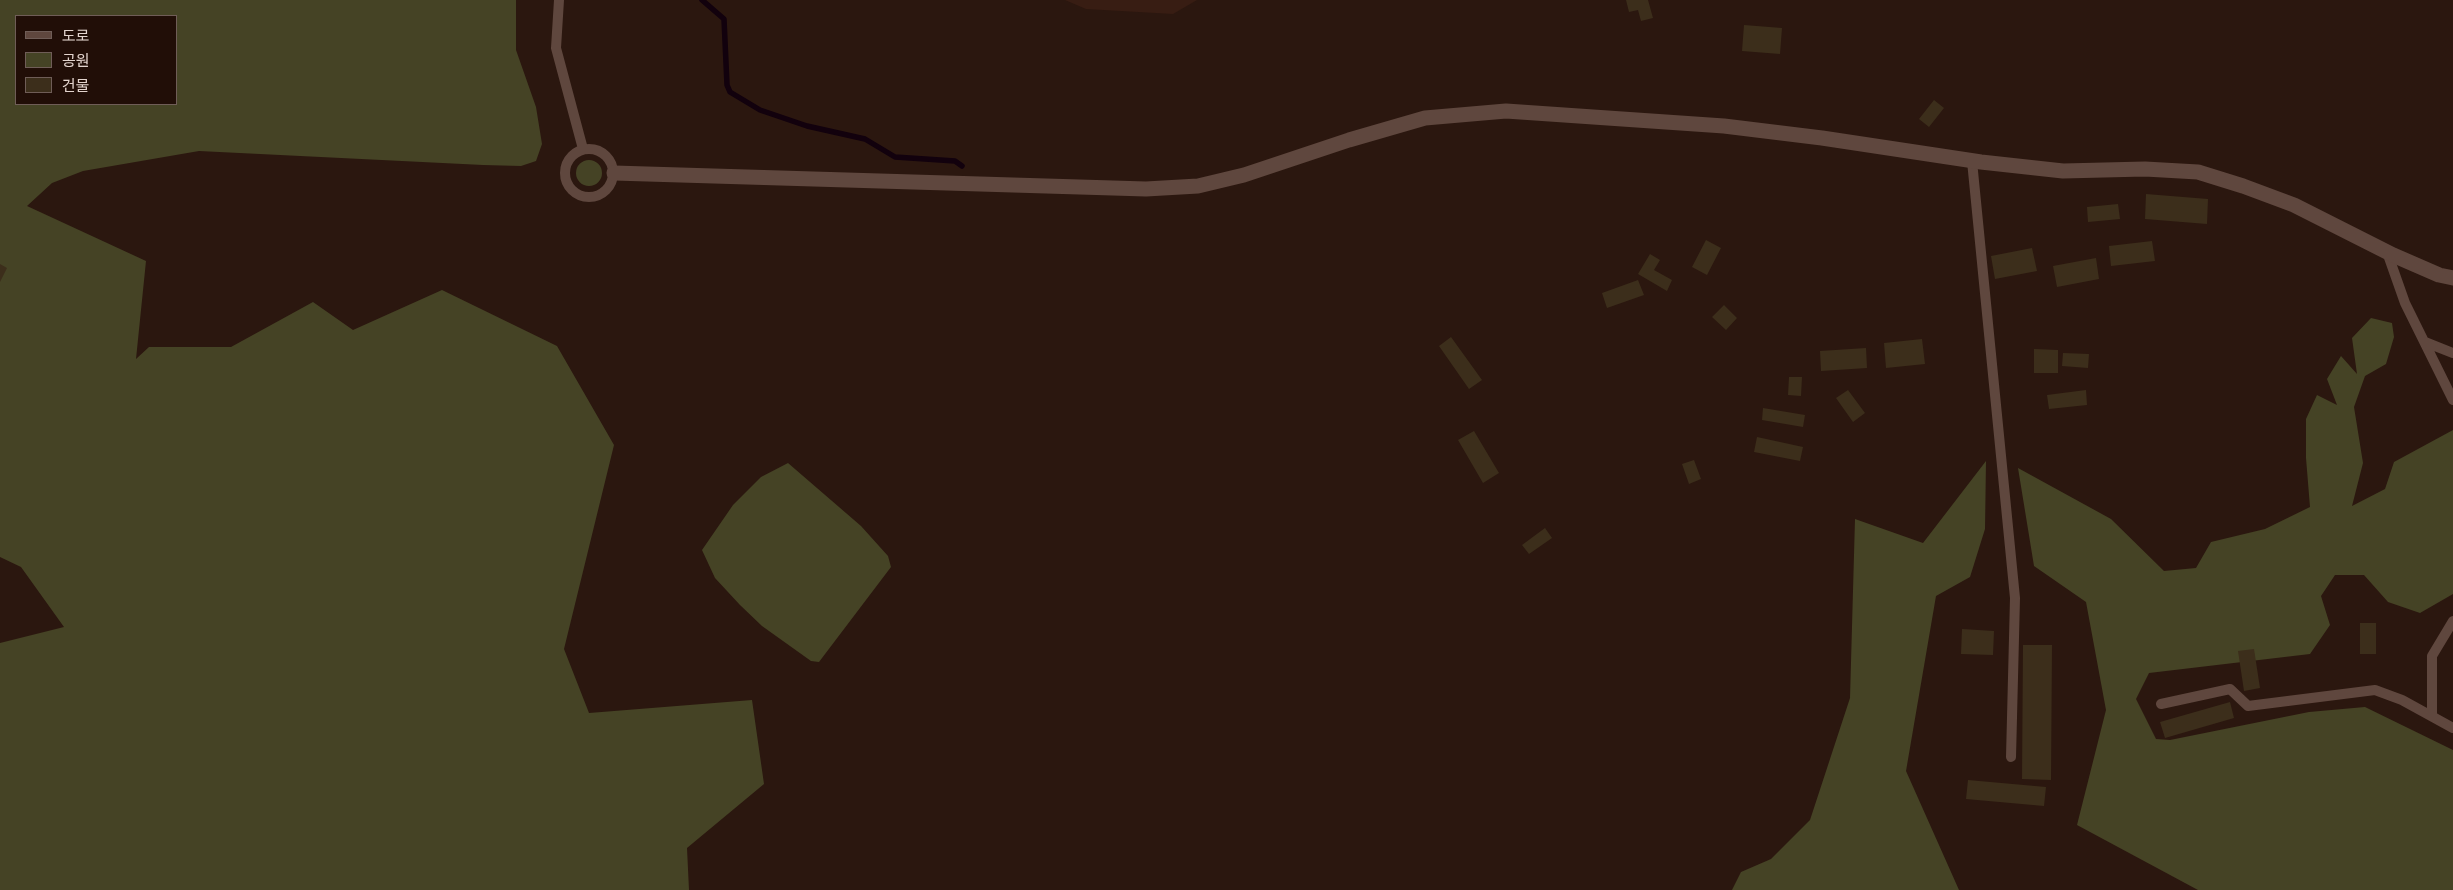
<!DOCTYPE html>
<meta charset="utf-8">
<style>
body{margin:0}
#map{position:relative;width:2453px;height:890px;overflow:hidden;background:#2b170f;font-family:Manrope,"Noto Sans KR",sans-serif}
canvas{display:block}
.legend{position:absolute;left:15px;top:15px;width:162px;height:90px;box-sizing:border-box;background:#210e07;border:1px solid #6f5d57;margin:0;padding:6px 9px;list-style:none;font-size:15px;color:#e3d4ce}
.legend li{display:flex;align-items:center;gap:10px;height:25px}
.legend b{width:25px;border:1px solid #6f5d57}
</style>
<div id="map">
<canvas width="2453" height="890"></canvas>
<ul class="legend">
<li><b style="height:6px;background:#5f473e"></b>도로</li>
<li><b style="height:14px;background:#454325"></b>공원</li>
<li><b style="height:14px;background:#3c2e1b"></b>건물</li>
</ul>
</div>
<script>
const ctx = document.querySelector('canvas').getContext('2d');
ctx.lineJoin = 'round';
function paint(path, color) {
  ctx.fillStyle = color;
  ctx.fill(path, 'evenodd');
}
function poly(rows) {
  const path = new Path2D();
  for (const r of rows) {
    if (r.length === 3) {
      path.moveTo(r[0] + r[2], r[1]);
      path.arc(r[0], r[1], r[2], 0, 2 * Math.PI);
      continue;
    }
    path.moveTo(r[0], r[1]);
    for (let i = 2; i < r.length; i += 2) path.lineTo(r[i], r[i + 1]);
  }
  return path;
}
function trace(path, color, width, dash) {
  ctx.strokeStyle = color;
  ctx.lineWidth = width;
  ctx.lineCap = dash ? 'butt' : 'round';
  ctx.setLineDash(dash || []);
  ctx.stroke(path);
}
paint(poly([
 [1065,0,1197,0,1173,14,1086,9]
]), '#381d13');
paint(poly([
 [0,0,516,0,516,50,536,107,542,144,536,161,521,166,483,165,199,151,83,171,52,183,27,206,146,261,136,359,149,347,231,347,313,302,353,330,442,290,557,346,614,445,564,649,589,713,752,700,764,784,687,848,689,890,0,890,0,643,64,627,21,567,0,557],
 [16,16,176,16,176,104,16,104],
 [589,173,13],
 [2371,318,2392,323,2394,337,2386,364,2365,376,2354,407,2363,463,2352,506,2385,489,2394,462,2453,430,2453,594,2420,613,2388,602,2364,575,2335,575,2321,596,2330,625,2310,654,2149,673,2136,699,2156,739,2170,740,2309,712,2365,707,2453,750,2453,890,2198,890,2077,825,2106,710,2086,602,2034,566,2018,468,2111,519,2164,571,2196,568,2211,542,2265,529,2310,507,2306,458,2306,419,2317,395,2337,405,2327,379,2341,356,2357,374,2352,338],
 [1986,461,1985,529,1970,577,1936,596,1906,771,1959,890,1732,890,1741,872,1771,859,1810,820,1850,698,1855,519,1923,543],
 [788,463,861,526,888,556,891,567,819,662,811,661,762,626,740,605,715,578,702,550,733,505,761,477]
]), '#454325');
trace(poly([
 [702,0,724,19,727,85,730,92,760,110,807,126,865,139,895,157,955,161,962,166]
]), '#12010d', 5.5);
paint(poly([
 [1626,0,1648,0,1653,18,1641,21,1638,10,1629,12],
 [1744,25,1782,28,1780,54,1742,51],
 [1934,100,1944,108,1929,127,1919,119],
 [2146,194,2208,199,2207,224,2145,219],
 [2118,204,2120,219,2088,222,2087,207],
 [1706,240,1721,248,1707,275,1692,267],
 [2152,241,2155,261,2111,266,2109,246],
 [2032,248,2037,271,1995,279,1991,256],
 [1650,254,1660,260,1654,270,1672,280,1667,291,1638,274],
 [2096,258,2099,279,2057,287,2053,266],
 [0,264,7,268,0,282],
 [1638,280,1644,295,1607,308,1602,293],
 [1724,305,1737,318,1726,330,1712,317],
 [1451,337,1482,380,1469,389,1439,346],
 [1922,339,1925,364,1886,368,1884,343],
 [1866,348,1867,368,1821,371,1820,351],
 [2034,349,2058,350,2058,373,2034,373],
 [2063,353,2089,354,2088,368,2062,366],
 [1789,377,1802,377,1801,396,1788,395],
 [1848,390,1865,413,1853,422,1836,398],
 [2086,390,2087,405,2049,409,2047,395],
 [1763,408,1805,415,1803,427,1762,420],
 [1474,431,1499,473,1483,483,1458,440],
 [1757,437,1803,447,1800,461,1754,452],
 [1694,460,1701,479,1689,484,1682,464],
 [1545,528,1552,538,1529,554,1522,545],
 [2360,623,2376,623,2376,654,2360,654],
 [1962,629,1994,631,1993,655,1961,654],
 [2023,645,2052,645,2051,780,2022,779],
 [2254,649,2260,688,2244,691,2238,651],
 [2230,702,2234,718,2165,738,2160,722],
 [1968,780,2046,787,2044,806,1966,799]
]), '#3c2e1b');
trace(poly([
 [559,0,556,48,583,149],
 [589,173,24],
 [1972,161,2015,598,2011,757],
 [2387,252,2405,303,2453,400],
 [2425,342,2453,353],
 [2161,704,2230,689,2248,706,2375,690,2402,700,2453,728],
 [2432,715,2432,656,2453,621]
]), '#5f473e', 10);
trace(poly([
 [614,173,1146,189,1198,186,1244,175,1349,140,1425,118,1506,111,1724,126,1822,138,1981,162,2063,171,2145,169,2198,172,2243,186,2294,205,2393,255,2439,275,2453,278]
]), '#5f473e', 15);
</script>
